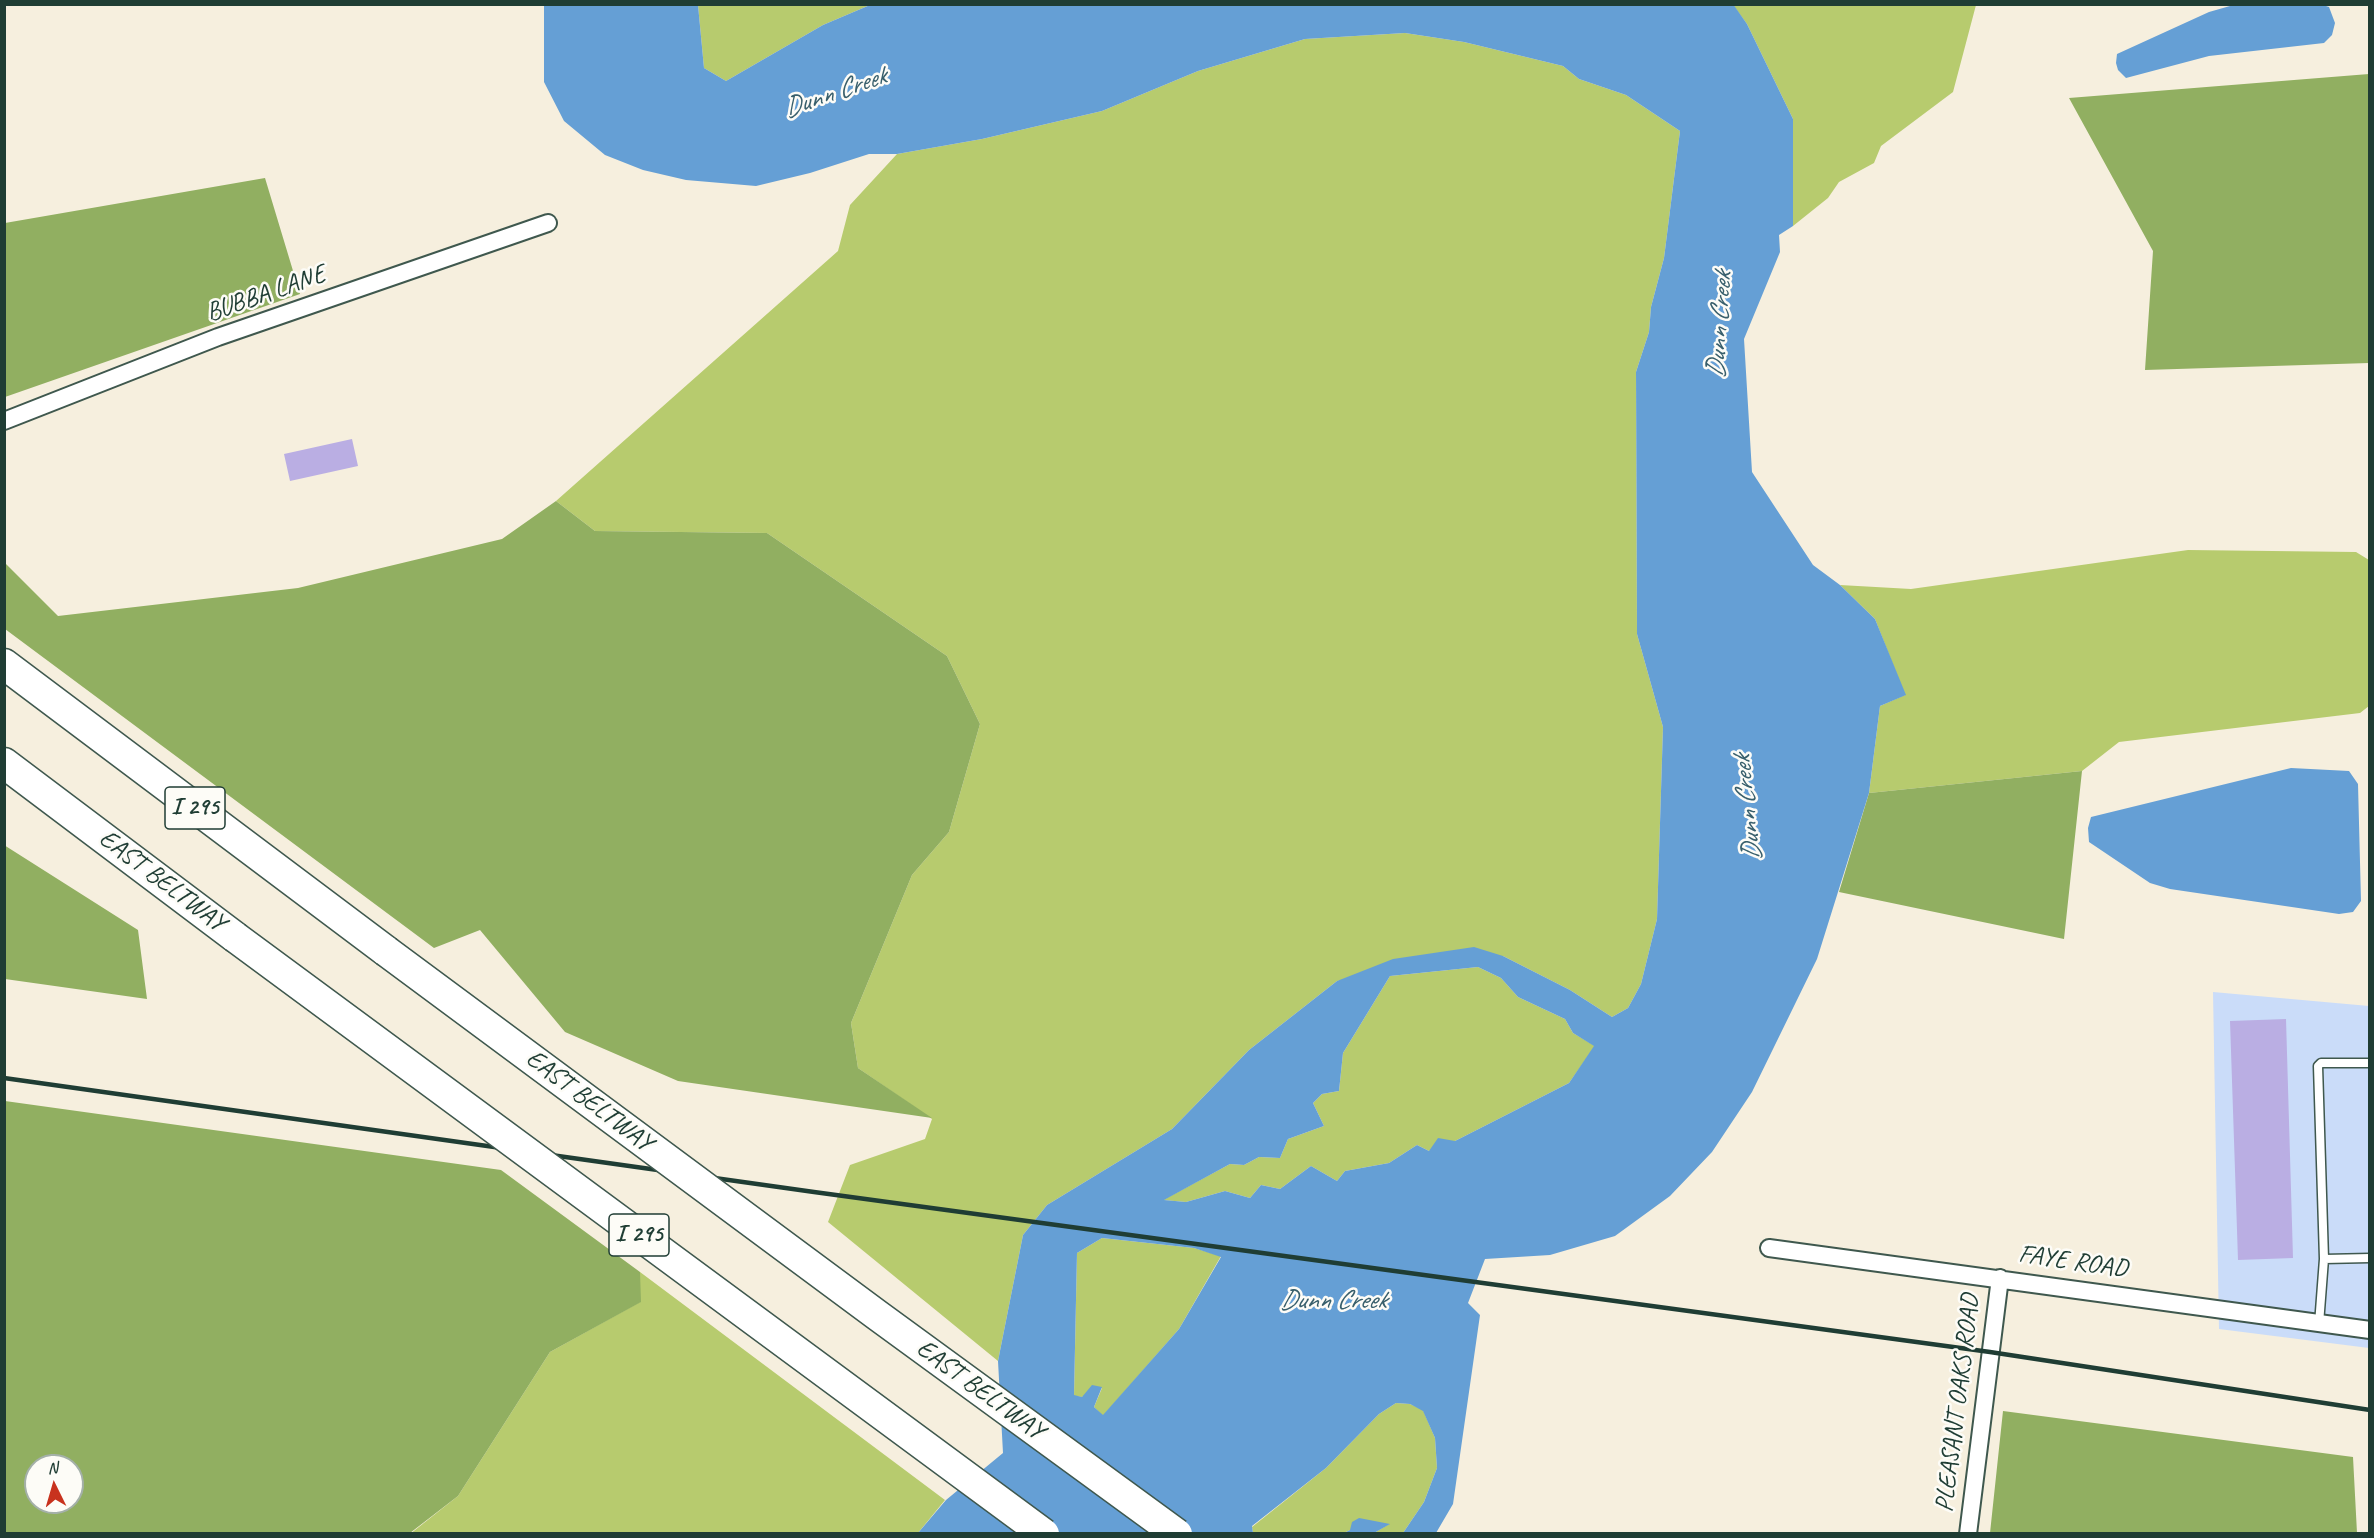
<!DOCTYPE html>
<style>
body{margin:0}
#map{position:relative;width:2374px;height:1538px;overflow:hidden;background:#f6efde;font-family:Caveat,sans-serif}
canvas{display:block}
.frame{position:absolute;inset:0;border:6px solid #1f3d34;pointer-events:none}
.north{position:absolute;left:24px;top:1454px;width:60px;height:60px;box-sizing:border-box;background:#fdfcf7;border:2px solid #a4b0a9;border-radius:50%;rotate:355deg;font-size:16px;font-weight:700;line-height:24px;text-align:center;color:#1f3d34}
.north::after{content:'';display:block;margin:auto;width:21px;height:27px;background:#c8321e;clip-path:polygon(50% 0,100% 100%,50% 72%,0 100%)}
</style>
<div id="map">
<canvas width="2374" height="1538"></canvas>
<div class="frame"></div>
<div class="north">N</div>
</div>
<script>
const ctx = document.querySelector('canvas').getContext('2d');
ctx.lineJoin = 'round';
function paint(path, color) {
  ctx.fillStyle = color;
  ctx.fill(path, 'evenodd');
}
function poly(rows) {
  const path = new Path2D();
  for (const r of rows) {
    path.moveTo(r[0], r[1]);
    for (let i = 2; i < r.length; i += 2) path.lineTo(r[i], r[i + 1]);
  }
  return path;
}
function trace(path, color, width, dash) {
  ctx.strokeStyle = color;
  ctx.lineWidth = width;
  ctx.lineCap = dash ? 'butt' : 'round';
  ctx.setLineDash(dash || []);
  ctx.stroke(path);
}
function drawText(font, color, halo, rows, align = 'center') {
  ctx.font = font + ' Caveat,sans-serif';
  ctx.lineWidth = 5;
  ctx.setLineDash([]);
  ctx.textBaseline = 'middle';
  ctx.strokeStyle = halo;
  ctx.fillStyle = color;
  for (const [text, x, y, turn = 0] of rows) {
    ctx.save();
    ctx.translate(x, y);
    ctx.rotate((+turn || 0) * Math.PI / 180);
    ctx.textAlign = isNaN(turn) ? turn : align;
    if (halo) ctx.strokeText(text, 0, 0);
    ctx.fillText(text, 0, 0);
    ctx.restore();
  }
}
paint(poly([
 [2213,992,2369,1006,2369,1348,2219,1329]
]), '#cadcf9');
paint(poly([
 [698,5,870,5,823,25,726,81,704,68],
 [1733,5,1976,5,1953,92,1881,146,1874,163,1839,182,1828,198,1793,226,1793,119,1747,24],
 [1405,33,1464,42,1563,66,1579,79,1626,95,1680,131,1664,258,1651,307,1649,332,1636,372,1637,634,1663,727,1657,919,1641,984,1628,1008,1612,1017,1570,990,1503,956,1337,981,1249,1050,1172,1129,1047,1205,1023,1235,998,1361,828,1222,850,1165,925,1139,932,1119,858,1068,851,1023,912,875,949,832,980,724,947,656,767,533,595,531,556,501,838,251,850,205,897,154,982,139,1102,111,1198,71,1305,39],
 [2188,550,2356,552,2369,560,2369,706,2360,713,2119,742,2082,771,1869,793,1880,706,1905,695,1875,619,1840,585,1911,589],
 [1478,967,1501,978,1518,997,1565,1019,1573,1033,1595,1046,1569,1083,1455,1141,1429,1151,1417,1145,1389,1163,1345,1171,1337,1181,1311,1166,1280,1189,1261,1185,1250,1198,1225,1191,1186,1202,1163,1200,1230,1164,1244,1165,1259,1157,1280,1158,1288,1139,1324,1126,1313,1103,1322,1094,1339,1091,1343,1053,1390,976],
 [1102,1238,1194,1248,1221,1256,1179,1329,1103,1416,1094,1407,1102,1388,1082,1397,1074,1396,1077,1253],
 [640,1272,945,1500,918,1533,410,1534,458,1496,550,1352,640,1302],
 [1396,1403,1410,1404,1423,1410,1435,1438,1437,1468,1424,1502,1403,1533,1374,1533,1389,1524,1350,1530,1344,1533,1253,1533,1252,1527,1326,1468,1379,1414]
]), '#b7cb6e');
paint(poly([
 [2369,74,2369,363,2145,370,2153,251,2069,98],
 [265,178,300,294,5,397,5,223],
 [556,501,595,531,767,533,947,656,980,724,949,832,912,875,851,1023,858,1068,932,1118,678,1081,565,1032,480,930,434,948,5,629,5,563,58,616,298,588,502,539],
 [2082,771,2064,939,1839,892,1869,793],
 [4,845,138,930,147,999,5,979],
 [5,1101,501,1170,640,1272,641,1302,550,1352,458,1496,410,1533,5,1533],
 [36,1466,72,1466,72,1502,36,1502],
 [2003,1411,2353,1457,2357,1533,1990,1533]
]), '#91af61');
paint(poly([
 [1733,4,1747,24,1793,119,1793,226,1779,235,1780,252,1744,339,1752,472,1813,565,1840,585,1875,619,1906,695,1880,706,1869,793,1817,959,1752,1092,1712,1152,1670,1196,1615,1236,1550,1255,1485,1259,1468,1303,1480,1315,1453,1504,1436,1533,1403,1533,1424,1502,1437,1468,1435,1438,1423,1411,1410,1404,1396,1403,1379,1414,1326,1468,1252,1526,1253,1533,918,1533,946,1500,1003,1453,998,1361,1023,1235,1047,1205,1172,1129,1249,1050,1337,981,1393,959,1474,947,1503,956,1570,990,1612,1017,1628,1008,1641,984,1657,919,1663,727,1637,634,1636,372,1649,332,1651,307,1664,258,1680,131,1626,95,1579,79,1563,66,1464,42,1405,33,1305,39,1198,71,1102,111,982,139,897,154,869,154,810,173,756,186,686,180,643,170,605,155,564,121,544,82,544,5,698,5,704,68,726,81,823,25,870,5],
 [1478,967,1501,978,1518,997,1565,1019,1573,1033,1594,1046,1569,1083,1455,1141,1438,1138,1429,1151,1417,1145,1389,1163,1345,1171,1337,1181,1311,1166,1280,1189,1261,1185,1250,1198,1225,1191,1186,1202,1164,1200,1230,1164,1244,1165,1259,1157,1280,1158,1288,1139,1324,1126,1313,1103,1322,1094,1339,1091,1343,1053,1390,976],
 [1102,1238,1194,1248,1221,1257,1179,1329,1103,1415,1094,1407,1102,1387,1092,1385,1082,1397,1074,1395,1077,1253],
 [2255,4,2320,4,2329,7,2335,23,2332,35,2324,43,2209,56,2126,78,2118,70,2116,63,2117,54,2209,12,2230,6],
 [2291,768,2349,771,2358,784,2361,901,2353,912,2339,914,2170,889,2150,883,2089,842,2088,828,2091,817],
 [1359,1518,1390,1524,1374,1533,1344,1533,1350,1530,1352,1522]
]), '#659fd5');
paint(poly([
 [352,439,358,466,290,481,284,454],
 [2286,1019,2293,1258,2238,1260,2230,1021]
]), '#baaee3');
const service = poly([
 [2324,1259,2370,1258],
 [2319,1324,2324,1259,2318,1066,2321,1063,2370,1063]
]);
const minor = poly([
 [4,421,218,337,548,223],
 [1769,1248,2370,1330],
 [1968,1534,2000,1278]
]);
const motorway = poly([
 [4,664,386,951],
 [4,763,235,937]
]);
trace(service, '#3f584e', 11);
trace(minor, '#3f584e', 20);
trace(motorway, '#3f584e', 33);
trace(service, '#fff', 8);
trace(minor, '#fff', 16);
trace(motorway, '#fff', 30);
trace(poly([
 [4,1078,814,1192,1990,1352,2370,1410]
]), '#1f3d34', 4.5);
const motorwayBridge = poly([
 [235,937,1044,1534],
 [386,951,877,1315,1177,1534]
]);
trace(motorwayBridge, '#3f584e', 33, []);
trace(motorwayBridge, '#fff', 30);
for (const [x, y, w] of [
 [195,808,60],
 [639,1235,60]
]) {
  const box = new Path2D();
  box.roundRect(x - w / 2, y - 21, w, 42, 4.5);
  ctx.fillStyle = '#fdfcf7';
  ctx.fill(box);
  trace(box, '#1f3d34', 1.5);
}
drawText('bold 24px', '#1f3d34', null, [
 ["I 295",195,808],
 ["I 295",639,1235]
]);
drawText('26px', '#1f3d34', '#fdfcf7', [
 ["BUBBA LANE",266,294,-19],
 ["EAST BELTWAY",162,881,37],
 ["EAST BELTWAY",589,1101,37],
 ["FAYE ROAD",2073,1262,8],
 ["EAST BELTWAY",980,1390,36],
 ["PLEASANT OAKS ROAD",1958,1403,-83]
]);
drawText('italic 27px', '#385f6c', '#fdfcf7', [
 ["Dunn Creek",835,93,-19],
 ["Dunn Creek",1720,325,-86],
 ["Dunn Creek",1748,808,-96],
 ["Dunn Creek",1333,1301]
]);
</script>
